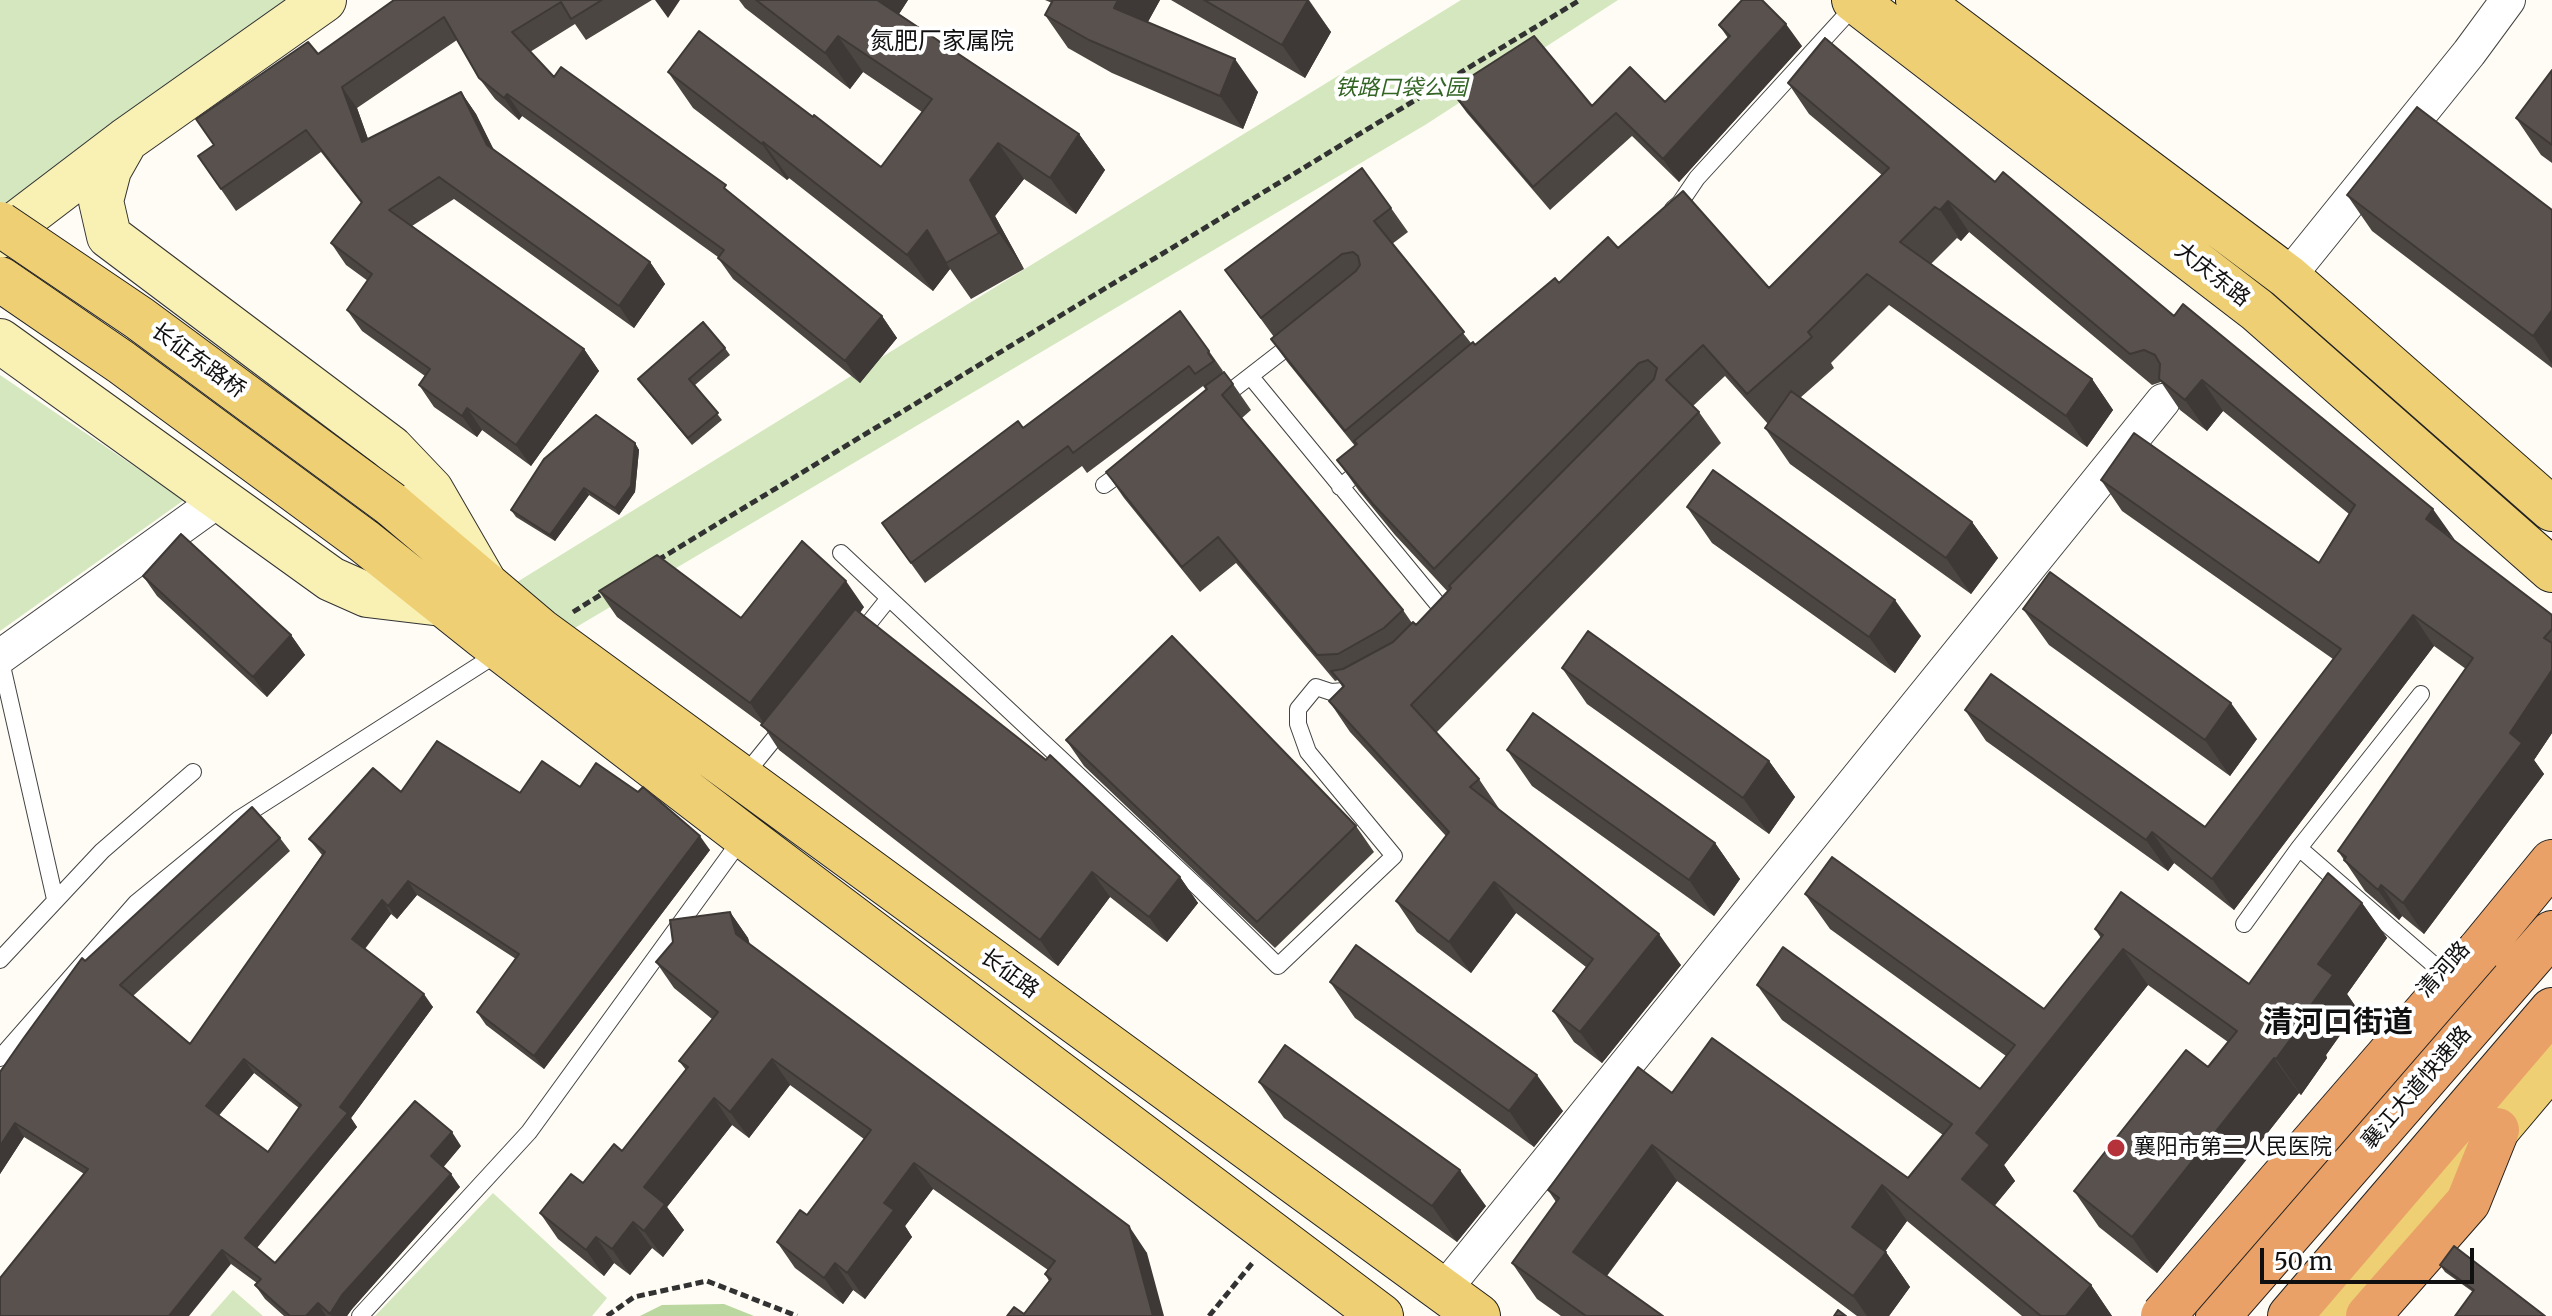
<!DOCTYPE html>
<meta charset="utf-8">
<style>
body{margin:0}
#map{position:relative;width:2552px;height:1316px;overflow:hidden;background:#fefcf4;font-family:Merriweather,serif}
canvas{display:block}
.scale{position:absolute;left:2260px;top:1248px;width:214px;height:36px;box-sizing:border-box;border:4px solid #101010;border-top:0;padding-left:10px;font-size:24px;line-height:28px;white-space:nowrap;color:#101010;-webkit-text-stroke:6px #fff;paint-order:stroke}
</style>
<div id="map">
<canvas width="2552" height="1316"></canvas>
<div class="scale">50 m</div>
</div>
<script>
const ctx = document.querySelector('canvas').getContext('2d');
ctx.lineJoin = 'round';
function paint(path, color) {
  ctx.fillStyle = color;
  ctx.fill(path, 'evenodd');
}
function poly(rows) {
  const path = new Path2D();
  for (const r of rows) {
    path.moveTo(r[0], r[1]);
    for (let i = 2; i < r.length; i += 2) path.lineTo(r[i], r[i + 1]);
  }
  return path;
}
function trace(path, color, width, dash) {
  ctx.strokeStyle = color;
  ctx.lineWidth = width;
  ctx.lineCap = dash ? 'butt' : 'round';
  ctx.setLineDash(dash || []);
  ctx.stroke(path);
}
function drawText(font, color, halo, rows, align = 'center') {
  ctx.font = font + ' Merriweather,"Noto Sans SC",serif';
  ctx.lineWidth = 8;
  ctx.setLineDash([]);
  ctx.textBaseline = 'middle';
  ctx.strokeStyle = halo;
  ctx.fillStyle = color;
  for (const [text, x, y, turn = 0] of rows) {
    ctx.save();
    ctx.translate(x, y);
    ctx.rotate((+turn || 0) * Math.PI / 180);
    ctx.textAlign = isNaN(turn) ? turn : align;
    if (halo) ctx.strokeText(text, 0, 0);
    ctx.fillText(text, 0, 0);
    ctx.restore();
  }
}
paint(poly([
 [0,0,306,0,0,213],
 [1461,0,1618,0,1425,125,573,629,517,582],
 [0,375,184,500,0,631],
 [493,1193,607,1298,592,1316,375,1316],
 [233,1290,263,1316,210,1316]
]), '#d4e7bf');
paint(poly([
 [724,1304,754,1316,640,1316,662,1305]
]), '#b9d79f');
const lane = poly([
 [1673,209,1680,203,1697,178,1857,3],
 [1251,377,1450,619],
 [1218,401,1298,339],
 [1104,485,1129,467],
 [1340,487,1367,465],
 [841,553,889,598,857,638],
 [889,598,1203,892,1278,966,1394,856,1308,752,1298,724,1298,709,1316,687,1331,692,1358,690],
 [0,657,55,899],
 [743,777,786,724],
 [2299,848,2441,971],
 [2244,924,2299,848,2421,694],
 [0,960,102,851,193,772],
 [0,1058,136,903,239,819,500,652],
 [360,1316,529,1132,743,837]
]);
const street = poly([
 [2288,277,2469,53,2508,0],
 [0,657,220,499],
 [1443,1291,2163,401]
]);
const secondary = poly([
 [126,140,109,170,101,201,109,236,391,448,431,490,483,580],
 [0,236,126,140,324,0],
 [0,341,331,579,367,595,442,604]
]);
const primary = poly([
 [1854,0,2257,310,2552,570],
 [1918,0,2288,277,2552,509],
 [0,279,121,362,364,541,483,636,744,836,1381,1316],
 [391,504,541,631,1478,1316],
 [2322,1316,2497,1130,2552,1065]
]);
const highway = poly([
 [2479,951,2552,862],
 [2218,1316,2552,933],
 [2290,1316,2552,1010],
 [2368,1316,2468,1202,2497,1130]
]);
trace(lane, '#434343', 18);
trace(street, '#434343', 36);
trace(secondary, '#323232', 46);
trace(primary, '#212121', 46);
trace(highway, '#212121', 46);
trace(poly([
 [658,560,1580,0],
 [573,612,605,592],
 [607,1316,634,1297,707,1281,797,1316],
 [1209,1316,1254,1261]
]), '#323232', 5, [8, 4]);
trace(lane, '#fff', 16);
trace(street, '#fff', 34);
trace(secondary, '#f9f0b4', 44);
trace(primary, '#eecf74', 44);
trace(highway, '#e9a167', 44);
const primaryBridge = poly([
 [0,224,139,318,391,504]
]);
const highwayBridge = poly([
 [2163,1316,2479,951]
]);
trace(primaryBridge, '#212121', 46, []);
trace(highwayBridge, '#212121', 46, []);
trace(primaryBridge, '#eecf74', 44);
trace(highwayBridge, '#e9a167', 44);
paint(poly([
 [394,0,652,0,586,40,575,24,530,52,554,77,734,196,882,316,897,338,860,383,733,279,718,258,718,257,522,116,519,120,495,99,479,78,457,40,357,108,368,139,461,92,476,114,494,150,650,262,665,284,634,328,454,199,412,226,584,349,599,371,531,466,482,430,477,437,434,407,419,385,425,376,362,331,347,310,368,281,346,265,331,243,361,203,321,152,236,211,198,156,214,145,318,54],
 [739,0,908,0,899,14,1079,134,1105,170,1076,214,1024,179,995,216,1024,269,971,299,950,269,933,291,789,178,787,180,693,108,668,72,813,117,881,167,922,112,863,72,850,89,745,8],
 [1045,0,1160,0,1148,22,1258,92,1243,129,1112,73,1068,48,1045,15,1052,3],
 [1171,0,1309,0,1331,32,1305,78],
 [1719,25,1802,46,1679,182,1632,136,1550,210,1467,113,1450,90,1592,106,1665,102,1728,38],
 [2552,70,2552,163,2541,155,2516,118],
 [1788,83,1995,182,2174,316,2455,541,2552,615,2552,733,2534,760,2544,774,2424,934,2402,916,2399,920,2365,891,2338,851,2466,669,2434,646,2234,910,2174,863,2168,871,1986,741,1965,710,2205,827,2333,659,2122,511,2101,480,2319,563,2349,514,2223,411,2207,431,2180,410,2161,382,2152,385,1969,232,1961,241,1957,238,1931,264,2092,379,2113,410,2087,447,1889,305,1831,363,1834,368,1800,398,1972,522,1998,558,1971,594,1790,464,1765,428,1768,424,1725,376,1693,406,1699,412,1721,443,1436,733,1479,779,1500,810,1681,965,1602,1063,1574,1042,1553,1011,1586,967,1516,913,1471,973,1417,932,1396,901,1446,836,1350,732,1329,701,1343,688,1338,680,1335,681,1236,563,1200,592,1124,498,1106,472,1206,390,1203,386,1087,473,1082,466,925,583,882,523,1023,428,1209,351,1223,371,1222,373,1233,384,1251,410,1242,418,1403,610,1412,623,1416,625,1448,592,1395,535,1359,491,1337,460,1355,446,1288,363,1271,339,1274,337,1225,270,1391,208,1408,232,1392,244,1471,343,1475,345,1559,283,1618,248,1769,288,1882,175,1809,114],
 [2347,195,2552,210,2552,368,2372,231],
 [725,348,730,355,695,385,722,420,692,445,638,379],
 [635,443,639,450,635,492,619,515,589,495,555,541,516,517,511,510],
 [1687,507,1921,636,1895,673,1712,543],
 [143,576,291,635,305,655,267,697,157,596],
 [599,591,741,618,864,607,860,613,1180,877,1198,903,1167,942,1110,897,1058,966,779,750,762,724,617,617],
 [2023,609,2257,739,2230,776,2049,645],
 [1562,668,1769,761,1795,797,1769,834,1587,704],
 [1066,740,1356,826,1374,852,1275,948,1084,766],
 [1507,750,1715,843,1740,879,1714,916,1532,786],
 [580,787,710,850,544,1069,486,1025,477,1012,516,959,417,895,397,919,391,914,365,949,433,1007,351,1118,357,1127,257,1248,275,1263,461,1146,443,1167,460,1187,352,1309,347,1316,284,1316,265,1299,255,1285,257,1283,231,1264,24,1137,0,1174,0,1072,85,961,280,838,290,851,133,996,190,1044,322,855,309,839,401,792,520,793],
 [254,1073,299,1108,268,1152,219,1115],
 [1805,894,2044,1009,2101,938,2095,929,2249,984,2362,903,2387,938,2347,994,2358,1010,2326,1055,2327,1058,2301,1095,2299,1093,2157,1273,2099,1227,2074,1191,2208,1067,2228,1042,2148,985,2004,1165,2015,1181,1994,1206,2091,1285,2112,1316,2022,1316,1907,1221,1885,1251,1910,1287,1889,1316,1857,1316,1677,1181,1607,1276,1663,1316,1561,1316,1537,1299,1512,1263,1556,1202,1548,1190,1672,1093,1908,1178,1943,1135,1782,1020,1757,985,1980,1089,2006,1056,1830,929],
 [730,912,748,938,750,945,1147,1253,1024,1314,1049,1281,1045,1274,1048,1270,933,1189,905,1226,912,1237,865,1299,853,1290,843,1304,795,1268,777,1242,807,1215,864,1139,790,1085,749,1138,732,1125,667,1207,684,1230,663,1257,652,1248,630,1275,614,1263,604,1276,558,1239,540,1213,583,1183,622,1151,686,1070,679,1061,712,1019,674,988,656,962],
 [1330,982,1563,1111,1534,1147,1355,1018],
 [1259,1082,1486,1206,1457,1242,1284,1118],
 [2440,1265,2545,1316,2473,1292,2445,1272]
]), '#4c4642');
paint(poly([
 [655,0,680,0,668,18],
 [871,0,908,0,890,28],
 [1118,0,1160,0,1137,41,1114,8],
 [1308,0,1331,32,1305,78,1282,45],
 [1786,24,1802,46,1679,182,1663,159],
 [838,36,863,72,850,89,825,53],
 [1235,59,1258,92,1243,129,1220,96],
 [342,87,357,108,377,164,362,142],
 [461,92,476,114,502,167,487,145],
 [507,94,522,116,519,120,504,98],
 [1079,134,1105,170,1076,214,1050,178],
 [763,142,789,178,787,180,762,144],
 [998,143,1024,179,995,216,1024,269,999,233,970,180],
 [1948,201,1969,232,1961,241,1940,210],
 [927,230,950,269,933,291,907,255],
 [650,262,665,284,634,328,619,306],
 [2552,310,2552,364,2533,336],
 [882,316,897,338,860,383,845,361],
 [584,349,599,371,531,466,516,445],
 [2092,379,2113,410,2087,447,2066,416],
 [2202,380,2223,411,2207,431,2185,400],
 [467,408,482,430,477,437,462,416],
 [635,443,639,450,635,492,619,515,615,508],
 [584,488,589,495,555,541,550,535],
 [2433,509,2455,540,2426,519],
 [1972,522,1998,558,1971,594,1946,558],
 [846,581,864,607,768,729,750,703],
 [1895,600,1921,636,1895,673,1869,637],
 [2413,615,2434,646,2234,910,2212,879],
 [291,635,305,655,267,697,253,677],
 [2552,670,2552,733,2534,760,2544,774,2424,934,2403,903,2510,733],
 [2231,703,2257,739,2230,776,2205,740],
 [1769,761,1795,797,1769,834,1743,798],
 [2152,832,2174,863,2168,871,2146,840],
 [700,836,710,850,544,1069,534,1056],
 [1715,843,1740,879,1714,916,1689,880],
 [1092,872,1110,897,1058,966,1040,940],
 [1180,877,1198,903,1167,942,1149,917],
 [408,881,417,895,397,919,388,906],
 [1494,882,1516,913,1471,973,1449,942],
 [2381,885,2402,916,2399,920,2378,890],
 [382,900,391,914,361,953,352,939],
 [2362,903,2387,938,2347,994,2358,1010,2326,1055,2327,1058,2301,1095,2276,1059,2318,964],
 [730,912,748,938,754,961,736,934],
 [1659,934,1681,965,1602,1063,1580,1032],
 [2123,949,2148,985,2004,1165,2015,1181,1987,1215,1962,1179,1976,1133],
 [424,994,433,1007,351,1118,357,1127,254,1251,245,1238],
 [2274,1058,2299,1093,2157,1273,2132,1237],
 [244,1059,254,1073,216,1119,206,1106],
 [772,1059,790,1085,749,1138,730,1112],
 [1537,1075,1563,1111,1534,1147,1509,1111],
 [714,1098,732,1125,667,1207,684,1230,663,1257,644,1231,644,1187],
 [15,1123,24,1137,0,1174,0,1146],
 [452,1132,461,1146,441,1170,431,1156],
 [1652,1145,1677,1181,1598,1287,1573,1252],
 [914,1163,933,1189,905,1226,912,1237,865,1299,847,1273,884,1203],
 [1460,1170,1486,1206,1457,1242,1432,1206],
 [451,1174,460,1187,352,1309,347,1316,332,1316,330,1314,342,1295],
 [1882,1185,1907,1221,1877,1263,1852,1227],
 [633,1222,652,1248,630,1275,612,1249],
 [1129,1226,1147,1253,1164,1316,1153,1316],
 [596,1237,614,1263,604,1276,586,1250],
 [222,1250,231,1264,189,1316,169,1316],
 [1886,1252,1910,1287,1889,1316,1867,1316,1853,1296],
 [835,1263,853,1290,843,1304,824,1278],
 [2091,1285,2112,1316,2066,1316],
 [318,1303,326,1316,306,1316]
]), '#3e3936');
const building = poly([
 [394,0,602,0,571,19,561,2,512,32,554,77,561,67,726,185,724,188,882,316,845,361,718,258,724,250,507,94,504,98,479,78,444,17,342,87,362,142,461,92,487,145,650,262,619,306,439,177,389,210,584,349,516,445,467,408,462,416,419,385,430,369,347,310,372,274,331,243,362,202,306,130,221,189,198,156,214,145,196,119,308,42,318,54,394,0],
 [756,0,877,0,1079,134,1050,178,998,143,970,180,999,233,946,263,927,230,907,255,763,142,762,144,668,72,699,31,813,117,814,115,881,167,932,99,838,36,825,53,756,0],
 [1053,0,1118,0,1114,8,1235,59,1220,96,1089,40,1045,15,1053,0],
 [1204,0,1308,0,1282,45,1204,0],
 [1742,0,1762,0,1786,24,1663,159,1616,113,1533,187,1450,90,1534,36,1592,106,1630,67,1665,102,1730,36,1719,25,1742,0],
 [1825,38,1995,182,2003,172,2174,316,2183,304,2433,509,2426,519,2552,615,2552,629,2544,638,2552,643,2552,670,2510,733,2522,743,2403,903,2381,885,2378,890,2344,860,2346,857,2338,851,2473,658,2413,615,2212,879,2152,832,2146,840,1965,710,1991,674,2205,827,2341,649,2101,480,2134,433,2319,563,2355,505,2202,380,2185,400,2159,379,2160,364,2155,355,2144,350,2130,354,1948,201,1940,210,1935,207,1900,242,2092,379,2066,416,1867,274,1808,332,1812,337,1747,394,1703,345,1666,380,1699,412,1411,705,1479,779,1470,787,1659,934,1580,1032,1553,1011,1593,959,1494,882,1449,942,1396,901,1449,832,1329,701,1344,686,1331,671,1343,669,1393,642,1413,622,1416,625,1451,588,1449,586,1654,379,1657,368,1648,360,1639,363,1434,569,1373,504,1337,460,1357,444,1354,441,1473,342,1475,345,1555,278,1559,283,1608,237,1618,248,1683,191,1769,288,1889,168,1788,83,1825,38],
 [2552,70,2552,145,2516,118,2552,70],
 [2417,107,2552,210,2552,310,2533,336,2347,195,2417,107],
 [1362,168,1391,208,1374,221,1464,332,1345,431,1271,339,1356,271,1360,265,1358,256,1353,252,1342,254,1261,318,1225,270,1362,168],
 [1180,311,1209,351,1208,353,1214,361,1195,374,1189,366,1073,453,1068,446,911,563,882,523,1018,421,1023,428,1180,311],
 [703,322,725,348,689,379,718,413,688,438,638,379,703,322],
 [1224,372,1233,384,1222,395,1403,610,1384,628,1338,654,1317,655,1218,537,1182,567,1106,472,1207,389,1205,386,1224,372],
 [1791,391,1972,522,1946,558,1765,428,1791,391],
 [596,415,635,443,631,486,615,508,584,488,550,535,511,510,544,459,596,415],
 [1713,470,1895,600,1869,637,1687,507,1713,470],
 [181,534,291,635,253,677,143,576,181,534],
 [802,541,846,581,750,703,599,591,657,555,741,618,802,541],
 [2050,572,2231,703,2205,740,2023,609,2050,572],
 [855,609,1046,760,1050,755,1180,877,1149,917,1092,872,1040,940,761,725,855,609],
 [1588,631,1769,761,1743,798,1562,668,1588,631],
 [1172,636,1356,826,1257,922,1066,740,1172,636],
 [1533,713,1715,843,1689,880,1507,750,1533,713],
 [437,741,520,793,542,761,580,787,596,763,638,792,643,787,700,836,534,1056,477,1012,519,954,408,881,388,906,382,900,352,939,424,994,340,1107,348,1113,245,1238,275,1263,415,1101,452,1132,431,1156,451,1174,342,1295,330,1314,318,1303,306,1316,290,1316,255,1285,261,1279,222,1250,169,1316,0,1316,0,1278,88,1169,15,1123,0,1146,0,1072,23,1039,82,958,85,961,252,807,280,838,120,985,190,1044,325,852,309,839,373,768,401,792,437,741],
 [244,1059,301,1105,268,1152,206,1106,244,1059],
 [1832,857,2044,1009,2103,935,2095,929,2121,892,2249,984,2328,873,2362,903,2318,964,2333,975,2300,1020,2303,1022,2276,1059,2274,1058,2132,1237,2074,1191,2186,1050,2208,1067,2237,1031,2123,949,1976,1133,1990,1145,1962,1179,2091,1285,2066,1316,2041,1316,1882,1185,1852,1227,1886,1252,1853,1296,1652,1145,1573,1252,1663,1316,1586,1316,1512,1263,1559,1198,1548,1190,1638,1067,1672,1093,1712,1038,1908,1178,1952,1124,1757,985,1783,947,1980,1089,2015,1045,1805,894,1832,857],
 [730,912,736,934,1129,1226,1153,1316,1007,1316,1014,1307,1024,1314,1051,1279,1045,1274,1055,1261,914,1163,884,1203,894,1210,847,1273,835,1263,824,1278,777,1242,800,1210,807,1215,871,1130,772,1059,730,1112,714,1098,644,1187,665,1204,644,1231,633,1222,612,1249,596,1237,586,1250,540,1213,571,1174,583,1183,614,1144,622,1151,688,1067,679,1061,718,1012,656,962,673,942,670,920,730,912],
 [1356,945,1537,1075,1509,1111,1330,982,1356,945],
 [1285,1045,1460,1170,1432,1206,1259,1082,1285,1045],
 [2454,1246,2545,1316,2455,1316,2474,1290,2440,1265,2454,1246],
 [1838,1310,1846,1316,1834,1316,1838,1310]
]);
paint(building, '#58514d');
trace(building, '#3e3936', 2);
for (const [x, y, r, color] of [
 [2116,1148,10,"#b6323a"]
]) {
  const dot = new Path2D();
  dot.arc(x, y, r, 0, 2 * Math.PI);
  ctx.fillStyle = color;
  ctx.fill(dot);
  trace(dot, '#fff', 3);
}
drawText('italic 22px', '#326424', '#fff', [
 ["铁路口袋公园",1401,89]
]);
drawText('22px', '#101010', '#fff', [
 ["大庆东路",2212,275,38],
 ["长征东路桥",198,361,36],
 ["清河路",2444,970,-48],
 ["长征路",1009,974,36],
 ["襄江大道快速路",2417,1088,-49]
]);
drawText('22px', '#101010', '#fff', [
 ["襄阳市第二人民医院",2134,1148]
], 'left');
drawText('24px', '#101010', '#fff', [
 ["氮肥厂家属院",942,42]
]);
drawText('bold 30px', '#101010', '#fff', [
 ["清河口街道",2338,1024]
]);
</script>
